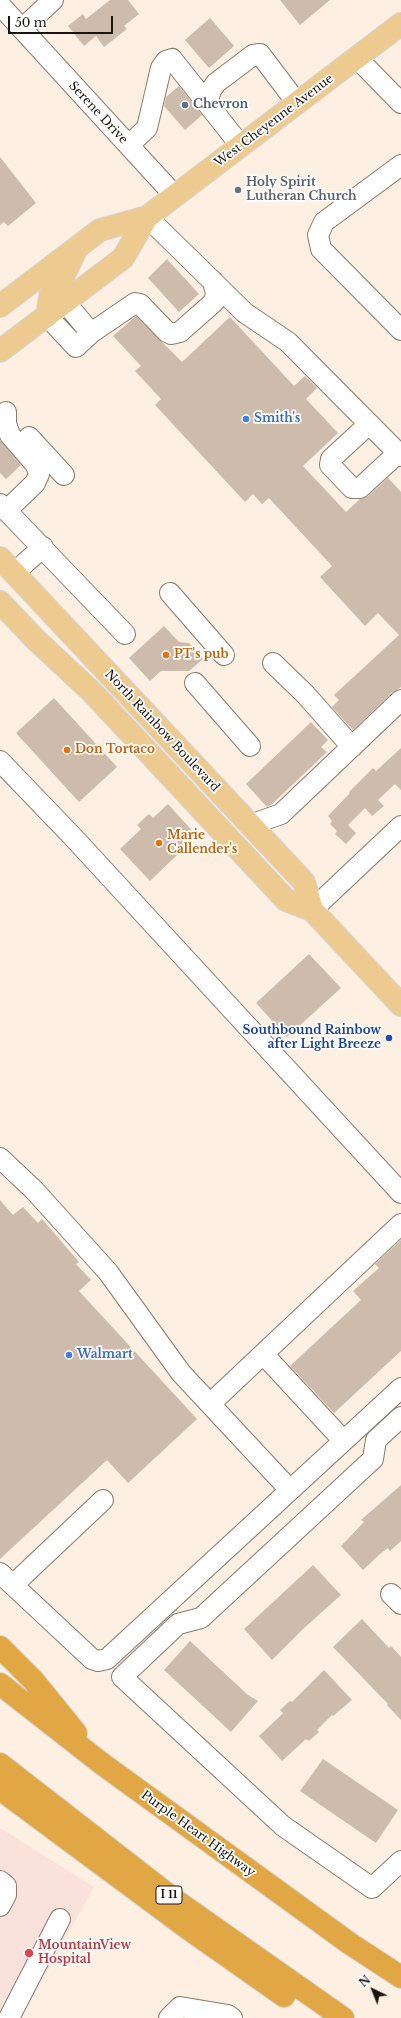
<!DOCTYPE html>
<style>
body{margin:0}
#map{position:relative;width:401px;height:2018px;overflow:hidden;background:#fdefe2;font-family:"Libre Baskerville",serif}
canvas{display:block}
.north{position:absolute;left:353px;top:1970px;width:40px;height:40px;-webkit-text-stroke:3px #fff;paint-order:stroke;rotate:317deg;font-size:11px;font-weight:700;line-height:16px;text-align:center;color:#1a140e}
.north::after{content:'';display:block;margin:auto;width:14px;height:18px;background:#1a140e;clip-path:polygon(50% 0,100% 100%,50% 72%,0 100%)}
.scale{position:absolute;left:8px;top:16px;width:105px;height:18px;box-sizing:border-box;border:2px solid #1a140e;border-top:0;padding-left:5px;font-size:12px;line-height:14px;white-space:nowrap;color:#1a140e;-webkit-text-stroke:3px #fff;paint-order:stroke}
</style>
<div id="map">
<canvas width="401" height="2018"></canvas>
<div class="north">N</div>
<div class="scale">50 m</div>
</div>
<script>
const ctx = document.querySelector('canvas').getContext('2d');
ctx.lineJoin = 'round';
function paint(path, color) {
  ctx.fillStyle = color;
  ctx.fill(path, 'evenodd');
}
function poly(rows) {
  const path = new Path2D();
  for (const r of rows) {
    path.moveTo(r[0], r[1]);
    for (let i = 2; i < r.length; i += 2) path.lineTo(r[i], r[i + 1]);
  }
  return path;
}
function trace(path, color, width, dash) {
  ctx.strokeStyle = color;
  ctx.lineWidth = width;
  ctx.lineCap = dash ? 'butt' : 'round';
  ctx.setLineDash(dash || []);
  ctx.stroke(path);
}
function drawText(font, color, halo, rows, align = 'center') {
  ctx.font = font + ' "Libre Baskerville",serif';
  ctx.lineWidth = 3.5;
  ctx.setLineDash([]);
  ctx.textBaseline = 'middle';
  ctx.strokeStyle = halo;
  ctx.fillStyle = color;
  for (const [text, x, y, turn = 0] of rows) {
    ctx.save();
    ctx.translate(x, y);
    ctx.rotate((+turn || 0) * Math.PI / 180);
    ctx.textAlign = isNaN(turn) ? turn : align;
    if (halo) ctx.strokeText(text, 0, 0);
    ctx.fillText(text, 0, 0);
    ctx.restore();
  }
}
paint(poly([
 [0,1828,94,1887,21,2018,0,2018]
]), '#fbe1db');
paint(poly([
 [110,0,128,0,139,14,124,26,127,29,104,47,96,36,84,46,68,26,83,14,86,19],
 [280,0,330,0,300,25],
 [210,18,234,46,209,68,185,40],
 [179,86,202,115,185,130,164,106,166,97],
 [0,157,36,203,8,226,4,222,0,225],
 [167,259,199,294,179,312,148,278],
 [136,316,182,362,230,317,294,386,305,376,317,388,306,399,338,433,303,466,346,512,360,499,368,496,388,478,401,492,401,687,393,692,353,730,332,707,339,700,334,695,399,635,378,613,365,626,320,577,332,566,269,498,262,504,253,494,245,502,155,405,161,399,135,371,141,366,113,336],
 [0,440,21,465,6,479,0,473],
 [164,626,179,642,189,643,203,659,189,671,161,671,150,681,129,658],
 [54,698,117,767,79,802,16,733],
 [311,722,328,740,321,747,327,752,271,805,267,807,246,784],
 [401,748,401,790,395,784,378,800,384,806,372,816,365,808,348,825,356,833,346,844,335,834,337,831,330,824,332,821,328,816,350,793,349,792,373,768,376,771],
 [168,804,197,836,150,881,120,849,141,829,137,825,149,814,153,818],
 [309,954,341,988,287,1037,256,1003],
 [0,1200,13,1215,23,1207,38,1223,42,1219,79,1262,76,1264,91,1280,79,1291,197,1419,128,1483,107,1460,0,1559],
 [401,1240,401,1351,334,1413,290,1366,361,1300,353,1291,379,1268,375,1264],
 [401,1485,401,1541,390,1551,388,1548,380,1554,363,1570,341,1546,364,1522,361,1520],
 [313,1565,341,1595,303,1629,272,1660,244,1629],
 [362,1619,389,1648,391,1646,401,1657,401,1720,387,1705,388,1704,333,1647],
 [190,1641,248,1695,258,1701,231,1732,164,1670],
 [324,1670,352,1700,333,1716,332,1715,317,1730,319,1732,309,1741,306,1739,282,1761,259,1736,276,1720,283,1713,280,1710,290,1701,292,1702],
 [323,1759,398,1810,376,1843,300,1791]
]), '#cdbcac');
const minor = poly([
 [0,5,175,196],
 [22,29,53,0],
 [357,58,401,103],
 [207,103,211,90,216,83,253,55,260,54,297,103],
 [129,145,147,128,161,68,166,61,172,59,241,146],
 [401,165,324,222,318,235,321,249,401,330],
 [147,217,245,313,288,342,401,456],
 [65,302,91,333],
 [47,316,76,347,91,333,135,303,140,304,167,332,171,334,180,332,214,302,216,294,213,281],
 [6,412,6,424,10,435,36,465,39,474,35,483,6,511],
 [369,424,331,459,330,465,352,488,360,488,398,453],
 [29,437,64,475],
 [0,504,125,634],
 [14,573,43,547],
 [170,593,224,655],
 [273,663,305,694,352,747],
 [195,683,250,746],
 [0,761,73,837,401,1193],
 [250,825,281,814,401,700],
 [312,910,401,826],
 [0,1158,34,1190,108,1272,181,1373,290,1490],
 [266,1351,266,1357,340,1437,348,1437],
 [210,1404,401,1224],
 [401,1417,376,1440,373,1459,201,1618,178,1624,122,1677,283,1826,372,1888,401,1861],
 [0,1573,92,1659,98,1661,107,1659,401,1388],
 [13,1585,103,1500],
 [391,1594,401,1604],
 [0,1881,6,1886,6,1895,0,1906],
 [9,2018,60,1919],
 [169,2018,180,2007,228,2015,232,2018]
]);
const major = poly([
 [0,306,100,230,147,217,401,24],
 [47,316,50,296,62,279,75,252],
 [0,351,123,258,147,217],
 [0,558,304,882,312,910],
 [0,602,36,640,92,692,286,900,312,910,401,1005]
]);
const highway = poly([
 [0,1647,33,1680,76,1733],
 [0,1684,101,1763,349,1943,401,1977],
 [0,1764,175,1900,343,2018],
 [0,1789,190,1930,284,1996]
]);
trace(minor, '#8b7b6c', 22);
trace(major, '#d6d5d4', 24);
trace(highway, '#d6d5d4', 24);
trace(minor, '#fff', 20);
trace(major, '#edca8f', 22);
trace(highway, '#e1a745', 22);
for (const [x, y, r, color] of [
 [185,105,4,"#5c6f8a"],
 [238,190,4,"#6b7280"],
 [246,419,4,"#3f7fe0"],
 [166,655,4,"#e8710a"],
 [67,750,4,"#e8710a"],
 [159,843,4,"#e8710a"],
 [389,1038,4,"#1a4fb4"],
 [69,1355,4,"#3f7fe0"],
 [29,1953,5,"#e0444e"]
]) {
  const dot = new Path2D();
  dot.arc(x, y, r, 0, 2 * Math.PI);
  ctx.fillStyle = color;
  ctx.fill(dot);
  trace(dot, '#fff', 1.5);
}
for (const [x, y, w] of [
 [169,1895,26]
]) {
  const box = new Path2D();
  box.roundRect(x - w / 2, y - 9, w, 18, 3);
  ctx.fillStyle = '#fff';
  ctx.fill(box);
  trace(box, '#1a140e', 1);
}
drawText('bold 11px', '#1a140e', null, [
 ["I 11",169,1895]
]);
drawText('bold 12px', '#4e5e75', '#fff', [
 ["Chevron",193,105]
], 'left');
drawText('12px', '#1a140e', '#fff', [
 ["Serene Drive",98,113,47],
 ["West Cheyenne Avenue",274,121,-37],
 ["North Rainbow Boulevard",162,731,47],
 ["Purple Heart Highway",198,1834,36]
]);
drawText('bold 12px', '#5b616d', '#fff', [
 ["Holy Spirit",246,183],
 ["Lutheran Church",246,197]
], 'left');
drawText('bold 12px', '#366cbe', '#fff', [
 ["Smith's",254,419],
 ["Walmart",77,1355]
], 'left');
drawText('bold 12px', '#c56008', '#fff', [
 ["PT's pub",174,655],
 ["Don Tortaco",75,750],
 ["Marie",167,836],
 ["Callender's",167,850]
], 'left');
drawText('bold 12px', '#164399', '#fff', [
 ["Southbound Rainbow",381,1031],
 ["after Light Breeze",381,1045]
], 'right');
drawText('bold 12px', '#be3a42', '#fff', [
 ["MountainView",38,1946],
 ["Hospital",38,1960]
], 'left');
</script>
